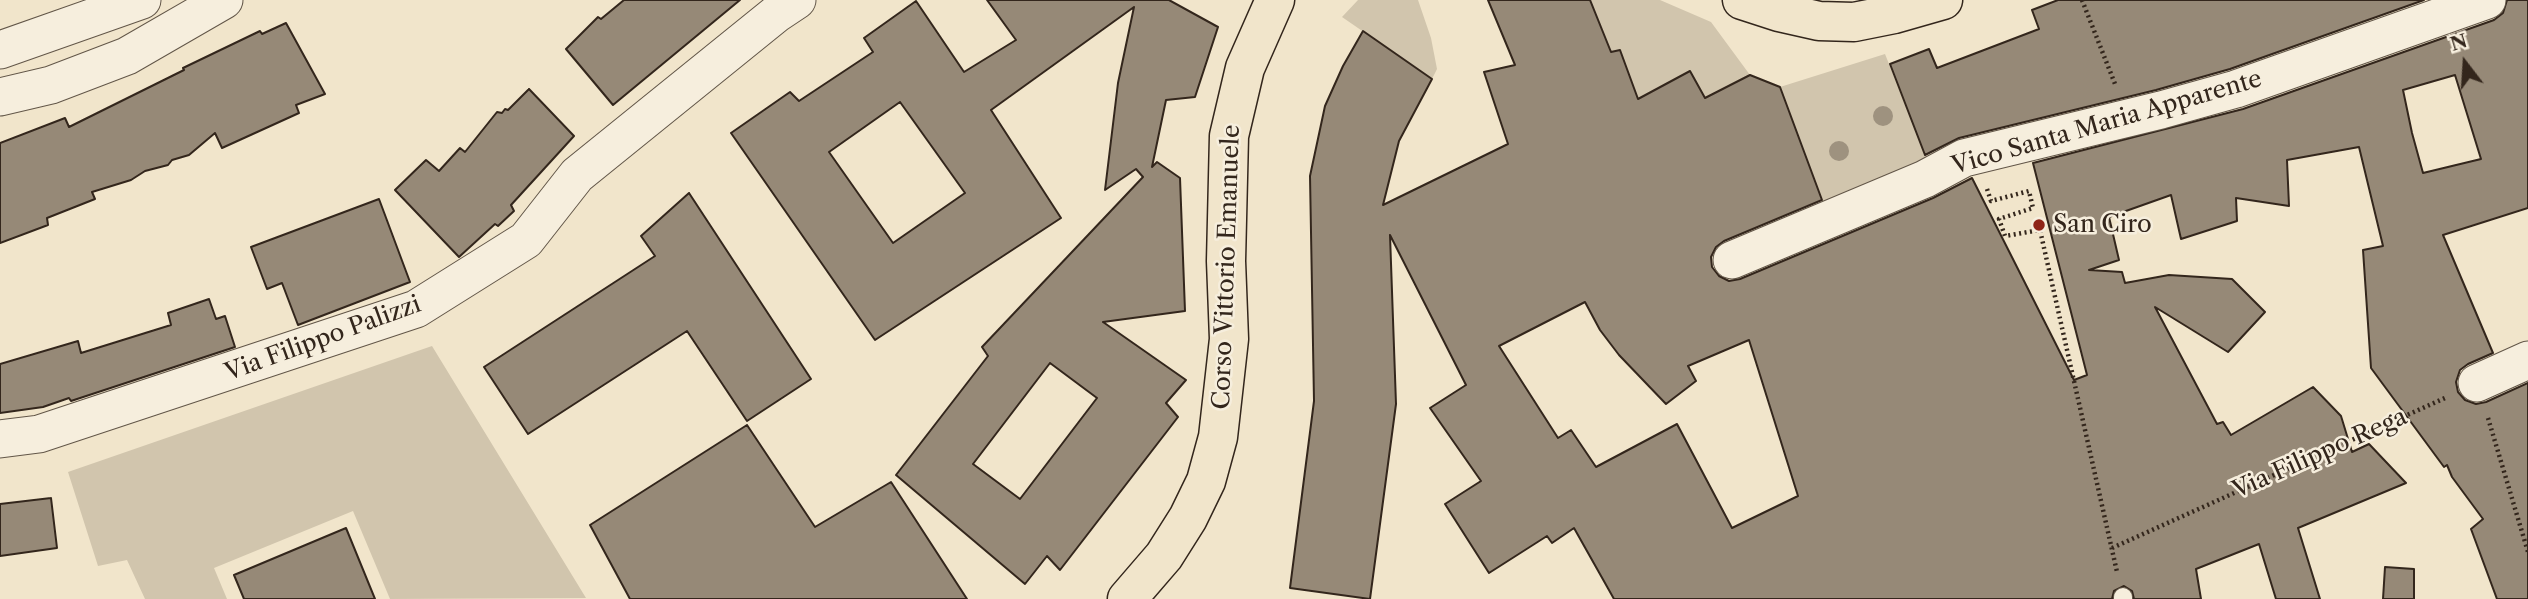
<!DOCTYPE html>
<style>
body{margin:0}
#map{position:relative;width:2528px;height:599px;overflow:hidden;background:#f1e5cb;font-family:"Libre Caslon Text",serif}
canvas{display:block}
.north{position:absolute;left:2430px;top:28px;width:70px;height:70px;-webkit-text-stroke:5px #f6eedd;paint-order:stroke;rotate:343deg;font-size:19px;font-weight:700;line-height:28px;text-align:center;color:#33261c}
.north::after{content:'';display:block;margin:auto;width:24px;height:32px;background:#33261c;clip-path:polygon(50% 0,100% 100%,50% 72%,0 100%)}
</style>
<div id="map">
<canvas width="2528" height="599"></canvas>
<div class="north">N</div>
</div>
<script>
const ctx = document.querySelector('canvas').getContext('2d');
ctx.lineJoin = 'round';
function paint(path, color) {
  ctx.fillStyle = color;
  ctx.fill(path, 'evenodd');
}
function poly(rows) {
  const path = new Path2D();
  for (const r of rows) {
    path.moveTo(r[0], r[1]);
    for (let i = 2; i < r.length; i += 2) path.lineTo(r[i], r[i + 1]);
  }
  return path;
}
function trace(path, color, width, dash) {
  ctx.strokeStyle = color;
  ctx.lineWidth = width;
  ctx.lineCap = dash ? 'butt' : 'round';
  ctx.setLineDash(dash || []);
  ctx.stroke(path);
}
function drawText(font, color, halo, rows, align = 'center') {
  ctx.font = font + ' "Libre Caslon Text",serif';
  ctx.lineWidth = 5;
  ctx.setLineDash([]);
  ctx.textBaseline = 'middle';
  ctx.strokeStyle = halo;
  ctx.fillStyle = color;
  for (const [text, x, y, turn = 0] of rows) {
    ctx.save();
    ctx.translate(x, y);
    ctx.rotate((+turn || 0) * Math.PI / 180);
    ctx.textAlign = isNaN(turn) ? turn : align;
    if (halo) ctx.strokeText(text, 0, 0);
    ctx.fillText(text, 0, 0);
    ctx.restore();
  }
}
paint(poly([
 [1358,0,1418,0,1431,38,1437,69,1432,79,1342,17],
 [1590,0,1660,0,1711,22,1750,75,1705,98,1690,71,1630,104,1631,81,1620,50,1611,52],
 [1885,54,1929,164,1825,207,1780,87],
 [432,346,586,598,390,599,353,511,214,568,227,599,145,599,127,560,98,566,68,472]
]), '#d1c5ad');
const building = poly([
 [624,0,740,0,613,105,566,49,598,17,601,19,624,0],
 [987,0,1169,0,1218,27,1195,97,1166,100,1152,167,1157,162,1180,178,1185,311,1103,322,1186,380,1166,403,1178,417,1060,570,1047,556,1025,584,896,475,988,356,982,347,1143,177,1136,169,1105,190,1118,83,1134,7,991,110,1061,218,875,340,731,133,790,92,799,101,873,52,864,38,916,1,964,72,1016,40,987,0],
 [900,102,965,193,893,243,829,152,900,102],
 [1050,363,1097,398,1020,499,973,464,1050,363],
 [1488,0,1590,0,1611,52,1620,50,1638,99,1690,71,1705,98,1750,75,1780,87,1822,200,1724,241,1716,247,1711,257,1712,267,1719,276,1729,281,1740,279,1933,198,1972,178,2074,380,2087,375,2033,163,2243,109,2494,20,2503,13,2507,0,2528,0,2528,208,2443,235,2493,353,2468,364,2460,370,2456,382,2458,392,2465,400,2476,404,2486,402,2528,383,2528,599,2497,599,2471,529,2483,519,2452,477,2447,465,2444,467,2371,368,2363,250,2383,246,2359,147,2287,160,2289,206,2236,198,2237,221,2181,239,2171,195,2109,217,2119,260,2089,270,2122,272,2125,283,2169,275,2232,279,2265,312,2228,352,2155,307,2217,424,2223,422,2231,435,2313,387,2341,416,2352,452,2369,444,2406,483,2298,528,2320,599,2276,599,2259,544,2196,569,2201,599,2134,599,2132,591,2124,586,2114,591,2112,599,1614,599,1574,528,1552,543,1547,536,1489,573,1445,504,1481,481,1430,408,1466,385,1390,235,1396,404,1370,599,1290,588,1314,401,1310,176,1325,106,1343,66,1363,31,1432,79,1399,141,1383,205,1508,144,1484,72,1515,65,1488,0],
 [2455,75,2481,159,2423,173,2412,133,2403,90,2455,75],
 [1585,302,1600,330,1619,355,1666,404,1696,381,1688,366,1749,340,1798,496,1732,528,1677,424,1596,467,1571,430,1558,438,1499,346,1585,302],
 [2058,0,2424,0,2230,69,2156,90,1959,138,1925,155,1890,64,1929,49,1937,68,2039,29,2032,10,2058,0],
 [286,23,325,94,296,105,299,113,222,148,215,133,189,155,172,160,168,165,145,171,131,180,92,192,95,199,47,218,48,225,0,243,0,143,65,118,69,127,184,70,183,68,260,31,262,34,286,23],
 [529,89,574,136,511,205,514,211,498,226,495,224,459,257,395,190,426,160,439,171,460,148,465,152,497,112,502,113,505,109,508,110,529,89],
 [689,193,811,379,747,421,687,331,528,434,484,367,655,256,641,236,689,193],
 [379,199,410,282,298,325,282,283,267,289,251,247,379,199],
 [209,299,216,319,225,316,235,347,71,401,69,398,43,407,0,413,0,364,78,341,81,353,171,325,168,313,209,299],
 [747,425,815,527,891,482,967,599,630,599,590,525,747,425],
 [51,498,57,548,0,556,0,504,51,498],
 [346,528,375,599,244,599,234,575,346,528],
 [2385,567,2414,569,2414,599,2383,599,2385,567]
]);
paint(building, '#968977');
trace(building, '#33261c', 2);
const lane = poly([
 [2123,597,2123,599]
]);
const street = poly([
 [0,50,142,0],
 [0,97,51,85,127,56,224,0],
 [1732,260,1925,179,1964,158,2161,110,2236,89,2487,0],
 [2477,383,2528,360],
 [0,439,39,434,416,309,526,240,577,175,776,14,797,0]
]);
const primary = poly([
 [1742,0,1779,12,1819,21,1854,22,1894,14,1943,0],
 [1127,599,1164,556,1188,518,1206,481,1218,437,1229,339,1226,261,1229,136,1245,68,1275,0]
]);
trace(lane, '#625648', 20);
trace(street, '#625648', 39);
trace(primary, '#33261c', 41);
trace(poly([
 [2082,0,2115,84],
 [1987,189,1991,201,2029,191,2033,208,1999,219,2005,236,2040,230,2117,572],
 [2488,418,2528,552],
 [2112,548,2445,398]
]), '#33261c', 4.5, [2, 3.5]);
trace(lane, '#f6eedd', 18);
trace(street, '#f6eedd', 37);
trace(primary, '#f1e5cb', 38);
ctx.fillStyle = '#9e927f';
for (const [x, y] of [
 [1883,116],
 [1839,151]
]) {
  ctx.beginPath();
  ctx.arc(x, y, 10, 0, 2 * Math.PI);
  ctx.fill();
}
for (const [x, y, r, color] of [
 [2039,225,7,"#8f2418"]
]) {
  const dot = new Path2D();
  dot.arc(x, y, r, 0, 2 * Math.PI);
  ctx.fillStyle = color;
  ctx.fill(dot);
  trace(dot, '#f6eedd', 2.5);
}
drawText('24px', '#33261c', '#f6eedd', [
 ["Vico Santa Maria Apparente",2107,123,-16],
 ["Corso Vittorio Emanuele",1227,267,-88],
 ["Via Filippo Palizzi",323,339,-20],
 ["Via Filippo Rega",2320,454,-24]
]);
drawText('24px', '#33261c', '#f6eedd', [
 ["San Ciro",2053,225]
], 'left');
</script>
